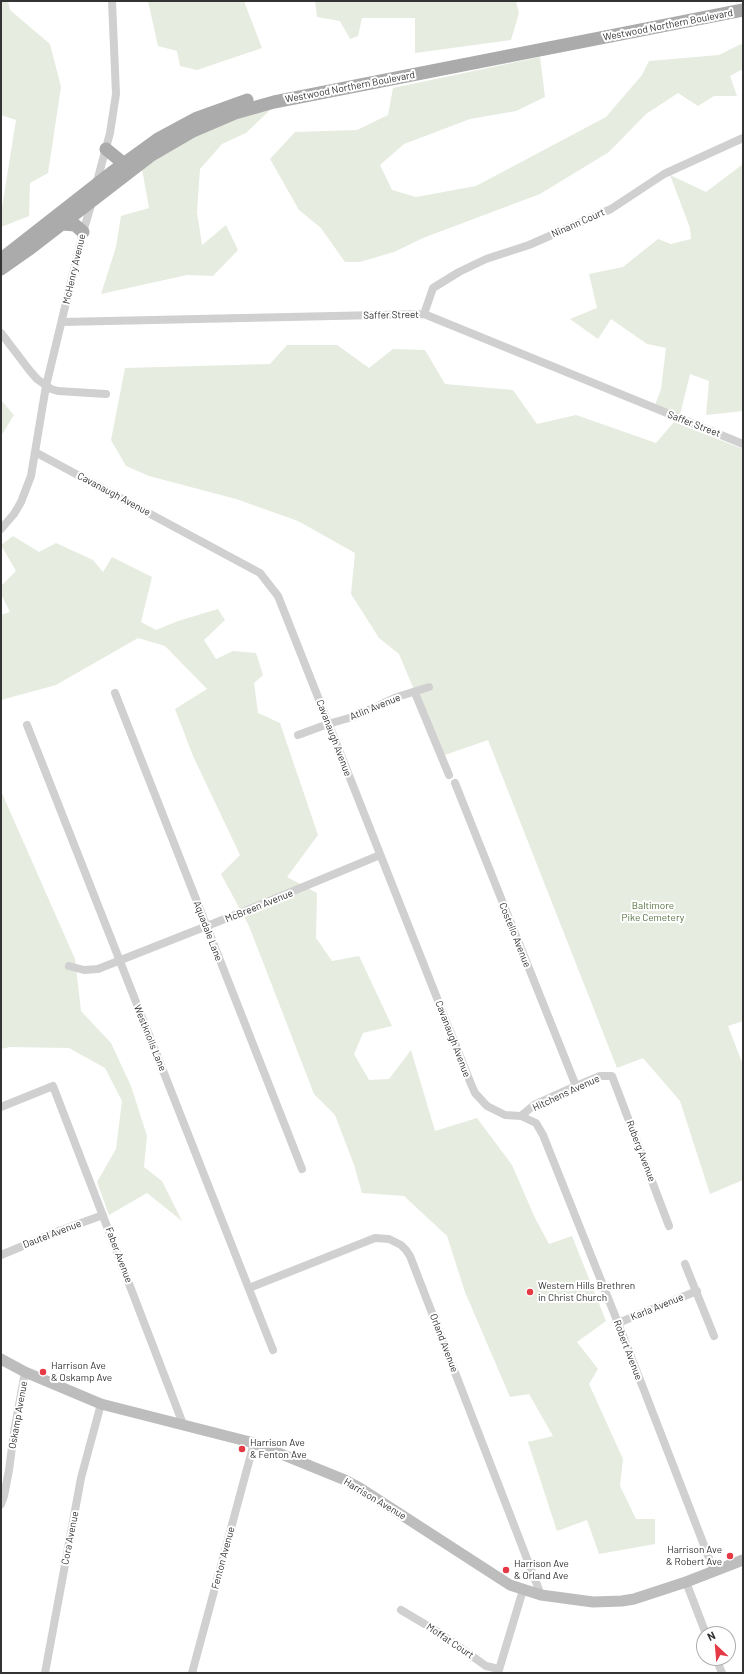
<!DOCTYPE html>
<style>
body{margin:0}
#map{position:relative;width:744px;height:1674px;overflow:hidden;background:#fff;font-family:Barlow,sans-serif}
canvas{display:block}
.frame{position:absolute;inset:0;border:2px solid #333;pointer-events:none}
.north{position:absolute;left:696px;top:1626px;width:40px;height:40px;box-sizing:border-box;background:#fff;border:1px solid #adadad;border-radius:50%;rotate:334deg;font-size:11px;font-weight:700;line-height:16px;text-align:center;color:#333}
.north::after{content:'';display:block;margin:auto;width:14px;height:18px;background:#e63946;clip-path:polygon(50% 0,100% 100%,50% 72%,0 100%)}
</style>
<div id="map">
<canvas width="744" height="1674"></canvas>
<div class="frame"></div>
<div class="north">N</div>
</div>
<script>
const ctx = document.querySelector('canvas').getContext('2d');
ctx.lineJoin = 'round';
function paint(path, color) {
  ctx.fillStyle = color;
  ctx.fill(path, 'evenodd');
}
function poly(rows) {
  const path = new Path2D();
  for (const r of rows) {
    path.moveTo(r[0], r[1]);
    for (let i = 2; i < r.length; i += 2) path.lineTo(r[i], r[i + 1]);
  }
  return path;
}
function trace(path, color, width, dash) {
  ctx.strokeStyle = color;
  ctx.lineWidth = width;
  ctx.lineCap = dash ? 'butt' : 'round';
  ctx.setLineDash(dash || []);
  ctx.stroke(path);
}
function drawText(font, color, halo, rows, align = 'center') {
  ctx.font = font + ' Barlow,sans-serif';
  ctx.lineWidth = 4;
  ctx.setLineDash([]);
  ctx.textBaseline = 'middle';
  ctx.strokeStyle = halo;
  ctx.fillStyle = color;
  for (const [text, x, y, turn = 0] of rows) {
    ctx.save();
    ctx.translate(x, y);
    ctx.rotate((+turn || 0) * Math.PI / 180);
    ctx.textAlign = isNaN(turn) ? turn : align;
    if (halo) ctx.strokeText(text, 0, 0);
    ctx.fillText(text, 0, 0);
    ctx.restore();
  }
}
paint(poly([
 [1,1,8,1,10,10,50,44,61,87,48,173,30,183,29,216,1,227,1,214,16,120,1,115],
 [148,1,244,1,262,48,197,70,180,66,177,51,158,46],
 [315,1,516,1,519,13,511,40,415,53,415,18,362,18,358,36,350,39,340,21,317,17],
 [743,43,743,69,730,76,737,96,714,96,698,106,678,93,646,114,609,152,540,194,423,238,394,252,360,262,345,262,321,228,299,210,270,159,295,132,357,130,388,115,393,88,540,57,545,97,516,111,470,119,404,144,380,165,392,190,416,197,476,186,606,117,642,75,649,61,719,55],
 [270,110,246,133,222,144,200,169,197,212,202,245,226,225,238,250,213,276,187,275,101,294,116,247,121,216,149,208,142,169,192,135,244,116],
 [743,164,743,411,706,415,709,381,690,374,681,411,677,418,654,408,661,389,666,348,647,344,611,319,598,339,570,319,597,308,589,274,623,267,658,239,671,244,691,239,690,228,670,175,706,192],
 [287,345,337,345,369,368,393,349,425,350,445,384,513,390,537,424,576,415,656,443,674,422,743,449,743,1021,728,1026,743,1065,743,1180,710,1194,680,1101,643,1058,617,1068,488,740,442,756,399,654,379,638,351,594,355,553,298,521,236,499,149,476,126,466,111,440,125,368,270,364],
 [1,400,14,415,1,436],
 [13,536,39,552,56,543,93,560,103,572,112,557,152,577,141,622,156,630,178,621,218,609,225,620,204,640,216,659,233,651,256,653,263,675,254,683,258,713,280,723,318,835,287,877,317,893,316,938,332,961,359,956,392,1026,363,1033,354,1054,369,1080,389,1079,411,1050,435,1131,477,1118,512,1165,535,1218,549,1244,572,1236,606,1321,577,1342,598,1369,589,1384,623,1459,620,1486,636,1519,655,1519,655,1544,599,1554,587,1520,557,1531,528,1442,553,1436,529,1394,510,1397,465,1292,447,1236,404,1196,362,1193,354,1165,335,1115,314,1094,249,926,221,874,240,855,193,756,175,709,207,689,165,646,138,638,56,685,1,700,1,615,10,612,1,594,1,586,16,571,1,545],
 [1,791,75,959,81,1011,111,1043,131,1086,147,1136,144,1167,162,1181,182,1221,147,1193,109,1215,97,1182,116,1149,122,1101,105,1068,69,1048,10,1047,1,1049]
]), '#e6ecdf');
trace(poly([
 [96,185,110,133,116,94,112,1],
 [424,314,433,288,459,272,486,259,529,245,611,209,664,174,743,138],
 [62,322,424,314,743,444],
 [1,333,30,371,37,379,51,389,58,391,106,394],
 [35,452,260,573,278,596,471,1084,475,1093,487,1106,505,1115,521,1116,536,1123,543,1135,618,1323,714,1571],
 [1,529,14,514,21,502,31,476,46,386,83,232,92,202],
 [115,693,302,1169],
 [415,693,449,775],
 [27,725,273,1350],
 [298,735,328,724,356,716,397,697,429,687],
 [455,783,576,1086],
 [69,966,84,970,98,969,250,909,380,855],
 [1,1107,53,1086,183,1424],
 [521,1116,534,1105,576,1086,600,1076,612,1076,669,1226],
 [1,1255,59,1231,103,1215],
 [685,1264,714,1336],
 [249,1288,375,1238,389,1239,401,1245,406,1250,410,1256,541,1595],
 [618,1323,697,1291],
 [1,1504,4,1496,9,1470,14,1432,25,1372],
 [686,1582,706,1634],
 [401,1610,438,1632,486,1666,499,1669],
 [716,1658,722,1673],
 [45,1673,81,1478,101,1404],
 [192,1673,254,1443],
 [498,1673,523,1590]
]), '#d0d0d0', 8);
trace(poly([
 [1,1359,25,1372,101,1404,254,1443,345,1480,360,1488,510,1585,541,1595,593,1602,622,1601,634,1599,686,1582,743,1560]
]), '#bdbdbd', 11);
trace(poly([
 [106,149,123,163],
 [63,224,75,225,83,232],
 [5,256,111,173,158,139,197,118,247,100],
 [1,269,28,250,150,156,193,131,235,113,274,102,743,10]
]), '#ababab', 13);
for (const [x, y, r, color] of [
 [530,1292,4,"#e63946"],
 [43,1372,4,"#e63946"],
 [242,1449,4,"#e63946"],
 [730,1556,4,"#e63946"],
 [506,1570,4,"#e63946"]
]) {
  const dot = new Path2D();
  dot.arc(x, y, r, 0, 2 * Math.PI);
  ctx.fillStyle = color;
  ctx.fill(dot);
  trace(dot, '#fff', 1.5);
}
drawText('10px', '#333', '#fff', [
 ["Westwood Northern Boulevard",668,25,-11],
 ["Westwood Northern Boulevard",350,87,-11],
 ["Ninann Court",578,223,-24],
 ["McHenry Avenue",74,269,-77],
 ["Saffer Street",391,315,-1],
 ["Saffer Street",694,424,21],
 ["Cavanaugh Avenue",114,494,28],
 ["Atlin Avenue",375,707,-22],
 ["Cavanaugh Avenue",334,738,69],
 ["McBreen Avenue",259,906,-22],
 ["Aquadale Lane",208,931,69],
 ["Costello Avenue",515,935,68],
 ["Westknolls Lane",150,1038,68],
 ["Cavanaugh Avenue",453,1039,69],
 ["Hitchens Avenue",566,1093,-25],
 ["Ruberg Avenue",641,1151,69],
 ["Dautel Avenue",52,1234,-21],
 ["Faber Avenue",119,1255,69],
 ["Karla Avenue",657,1307,-22],
 ["Orland Avenue",444,1343,69],
 ["Robert Avenue",628,1350,69],
 ["Oskamp Avenue",18,1415,-80],
 ["Harrison Avenue",375,1499,31],
 ["Cora Avenue",70,1538,-79],
 ["Fenton Avenue",223,1558,-75],
 ["Moffat Court",450,1641,34]
]);
drawText('10px', '#56703f', '#fff', [
 ["Baltimore",653,906],
 ["Pike Cemetery",653,918]
]);
drawText('10px', '#333', '#fff', [
 ["Western Hills Brethren",538,1286],
 ["in Christ Church",538,1298],
 ["Harrison Ave",51,1366],
 ["& Oskamp Ave",51,1378],
 ["Harrison Ave",250,1443],
 ["& Fenton Ave",250,1455],
 ["Harrison Ave",722,1550,"right"],
 ["& Robert Ave",722,1562,"right"],
 ["Harrison Ave",514,1564],
 ["& Orland Ave",514,1576]
], 'left');
</script>
